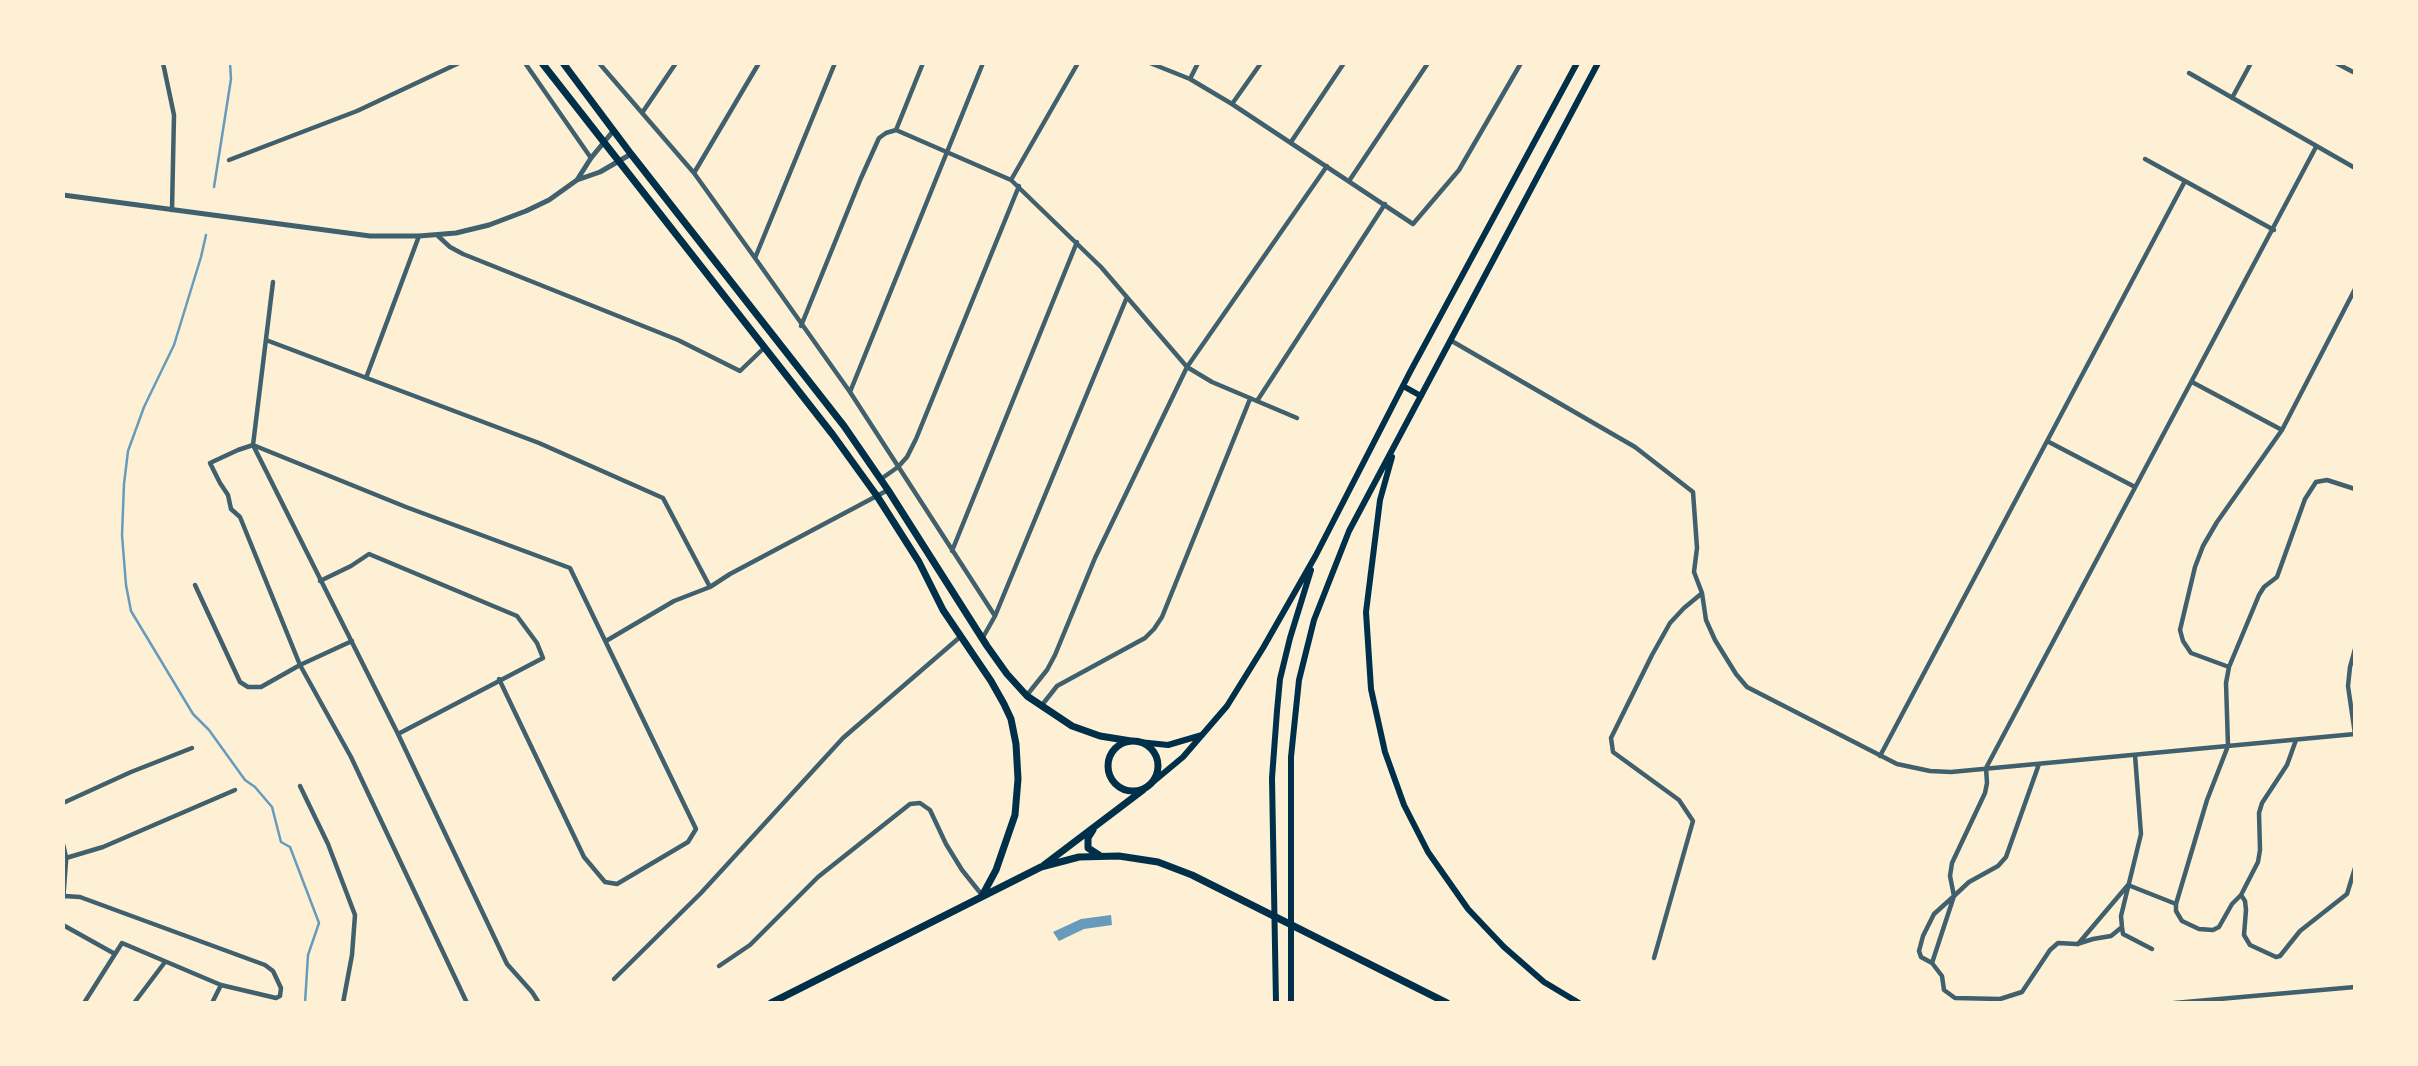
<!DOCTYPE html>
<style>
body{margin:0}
#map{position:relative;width:2418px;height:1066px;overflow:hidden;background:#fdf0d5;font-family:Poppins,sans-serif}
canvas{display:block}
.frame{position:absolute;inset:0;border:65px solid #fdf0d5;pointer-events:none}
</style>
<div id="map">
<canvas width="2418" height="1066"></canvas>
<div class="frame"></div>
</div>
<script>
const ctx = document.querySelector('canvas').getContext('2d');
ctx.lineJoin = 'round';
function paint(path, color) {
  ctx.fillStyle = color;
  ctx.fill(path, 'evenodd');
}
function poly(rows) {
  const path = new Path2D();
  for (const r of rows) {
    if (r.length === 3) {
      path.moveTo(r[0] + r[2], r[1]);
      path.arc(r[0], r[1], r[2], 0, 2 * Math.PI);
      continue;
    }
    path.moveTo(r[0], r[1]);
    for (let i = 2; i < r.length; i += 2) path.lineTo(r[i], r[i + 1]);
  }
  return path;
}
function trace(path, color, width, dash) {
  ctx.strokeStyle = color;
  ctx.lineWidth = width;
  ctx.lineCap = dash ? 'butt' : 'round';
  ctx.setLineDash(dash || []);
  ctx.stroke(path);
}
paint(poly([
 [1111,915,1112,925,1084,929,1059,941,1053,932,1081,919]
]), '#669bbc');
trace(poly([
 [214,187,231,79,230,63],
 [206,235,201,257,174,345,144,407,128,451,124,484,122,535,126,585,131,611,193,714,209,730,245,780,255,787,272,807,281,842,290,847,319,923,308,955,305,1003]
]), '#669bbc', 2.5);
trace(poly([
 [163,63,174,115,172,210],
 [525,63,591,158],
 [599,63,694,173,755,258,850,392,995,616],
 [1150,63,1190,79,1232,104,1413,224,1459,170,1521,63],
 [2336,63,2355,73],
 [2189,73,2355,168],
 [1190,79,1198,63],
 [2232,98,2251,63],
 [1232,104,1261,63],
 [642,113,676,63],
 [896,130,1011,180,1101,267,1187,367,1212,382,1297,418],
 [896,130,923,63],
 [1291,142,1344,63],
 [2145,159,2185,181],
 [229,160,357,111,459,63],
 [694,173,759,63],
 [1011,180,1078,63],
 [1349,181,1428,63],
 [437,235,450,247,463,254,678,340,740,371,765,347],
 [755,258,835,63],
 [273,282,253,445,398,734,507,964,532,992,539,1003],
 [801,326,861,178,879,138,886,133,896,130],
 [266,340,539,443,663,498,710,587],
 [1450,340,1635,447,1693,492,1697,548,1694,572,1702,593,1706,620,1715,640,1736,674,1747,687,1897,764,1930,771,1951,772,2355,734],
 [366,378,419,236],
 [2192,382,2282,430],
 [850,392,983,63],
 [1257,401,1385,204],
 [2047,441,2135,487],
 [881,479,898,467,907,457,916,439,1019,186],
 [952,551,1077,242],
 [320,581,351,566,369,554,517,616,537,643,543,658,398,734],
 [195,585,240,682,248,687,261,687,300,665,352,641],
 [982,639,995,616,1127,297],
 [606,641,674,601,710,587,730,574,888,490],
 [2229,667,2191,653,2183,641,2180,630,2195,567,2203,546,2217,522,2282,430,2355,289],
 [1027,695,1047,670,1055,655,1095,558,1187,367,1327,166],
 [1042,705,1057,686,1145,638,1154,629,1162,617,1250,399],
 [2355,734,2348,686,2350,667,2355,649],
 [2296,740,2287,765,2262,803,2259,813,2260,850,2258,862,2241,895,2245,901,2246,910,2244,935,2250,945,2276,957,2280,956,2300,931,2347,894,2355,868],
 [2135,755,2141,834,2121,916,2122,927,2123,934,2152,949],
 [1880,756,2185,181,2274,230],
 [300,786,328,844,355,915,352,955,343,1003],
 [63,803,131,772,192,748],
 [66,858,103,847,235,790],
 [2241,895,2232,904,2219,927,2213,930,2199,929,2182,921,2176,911,2176,904,2207,800,2228,746,2226,683,2229,667,2259,595,2264,587,2277,577,2305,499,2316,482,2327,480,2355,489],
 [64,896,80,897,265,965,273,971,281,988,280,996,276,998,221,985,122,943,84,1003],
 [63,925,115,954],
 [2122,927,2111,936,2093,939,2077,944,2058,943,2050,950,2022,992,2000,999,1955,998,1944,990,1942,976,1932,963,1921,957,1919,951,1923,936,1934,914,1954,896,1950,876,1952,863,1985,793,1987,783,1986,768,2316,147],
 [2078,944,2128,885,2176,904],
 [1654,958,1693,821,1679,800,1613,752,1611,738,1652,655,1670,623,1684,608,1701,594],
 [1932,963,1954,896,1969,882,1998,866,2006,857,2039,764],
 [719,966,750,945,818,877,910,804,920,803,930,810,946,844,962,870,982,895],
 [614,979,701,893,843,738,960,637],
 [134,1003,165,962],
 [212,1003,221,985],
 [467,1003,351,757,300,665,240,517,231,509,228,495,220,483,210,463,238,450,253,445,406,507,570,568,696,829,688,842,617,884,605,882,584,857,499,679],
 [2174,1003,2355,987]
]), '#3f606c', 4.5);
trace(poly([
 [577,180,591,158,614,130],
 [63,195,370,236,419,236,456,233,489,225,526,211,549,200,577,180,600,172,631,154],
 [63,845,66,858,63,898]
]), '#3f606c', 5);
trace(poly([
 [1403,386,1421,396],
 [1392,457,1380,500,1366,612,1371,689,1385,752,1404,805,1428,852,1468,909,1504,947,1544,982,1579,1003],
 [1139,742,1168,745,1202,735],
 [1147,787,1183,757,1227,706,1263,648,1316,555,1410,372,1577,63],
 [1276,1003,1272,778,1277,711,1280,679,1290,638,1311,570],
 [1291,1003,1291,757,1299,680,1314,620,1349,531,1598,63]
]), '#003049', 6);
trace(poly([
 [542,63,833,435,877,496,919,562,943,610,991,681,1004,704,1011,719,1016,744,1018,779,1015,815,996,870,982,896],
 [563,63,631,154,844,426,888,490,987,646,1007,674,1027,696,1072,726,1100,736,1131,741],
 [1133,766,25],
 [1093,830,1088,838,1088,848,1099,855],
 [1044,865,1143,790],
 [771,1003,1041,867,1079,857,1119,856,1158,862,1192,875,1447,1003]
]), '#003049', 7);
</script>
